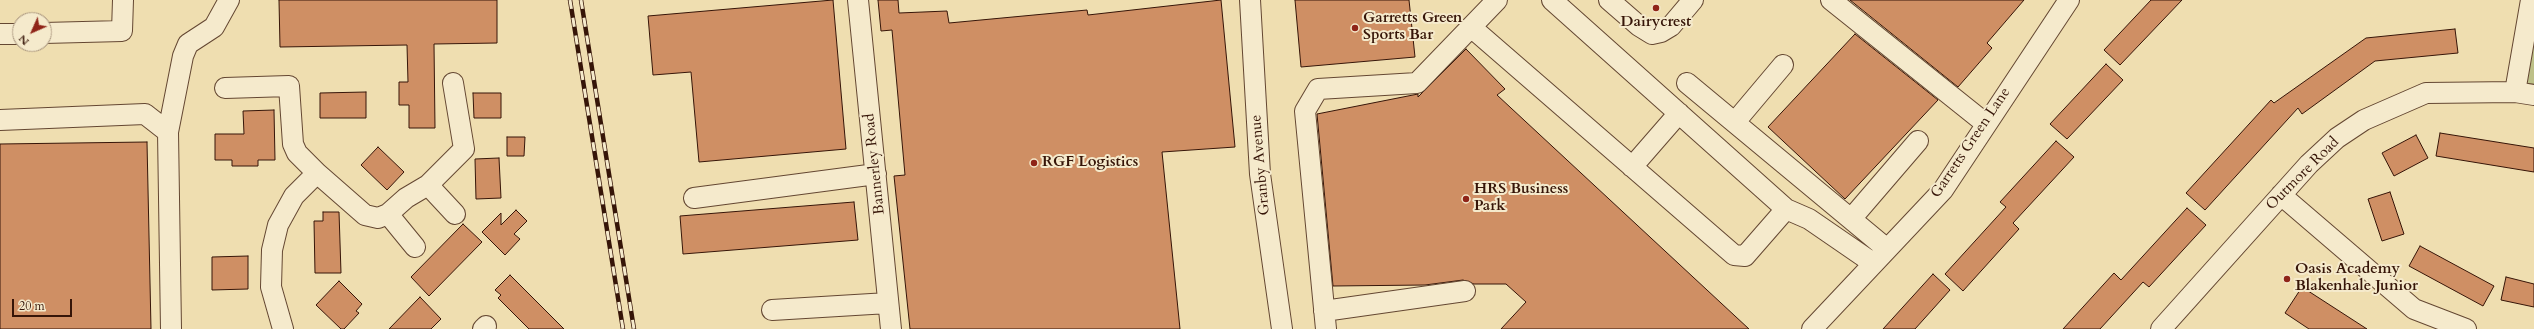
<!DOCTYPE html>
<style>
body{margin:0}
#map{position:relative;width:2534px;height:329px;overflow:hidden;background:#efdeb0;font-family:Cardo,serif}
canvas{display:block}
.north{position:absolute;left:12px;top:12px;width:40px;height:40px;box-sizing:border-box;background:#f5eacc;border:1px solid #a9957e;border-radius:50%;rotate:225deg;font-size:11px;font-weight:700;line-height:16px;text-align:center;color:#361508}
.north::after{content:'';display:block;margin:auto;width:14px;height:18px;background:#8f2418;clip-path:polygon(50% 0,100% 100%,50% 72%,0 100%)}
.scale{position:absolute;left:12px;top:299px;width:60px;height:18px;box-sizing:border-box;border:2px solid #361508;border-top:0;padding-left:5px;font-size:12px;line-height:14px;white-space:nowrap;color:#361508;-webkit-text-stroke:3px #f5eacc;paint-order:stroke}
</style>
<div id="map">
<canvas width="2534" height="329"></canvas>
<div class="north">N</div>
<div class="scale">20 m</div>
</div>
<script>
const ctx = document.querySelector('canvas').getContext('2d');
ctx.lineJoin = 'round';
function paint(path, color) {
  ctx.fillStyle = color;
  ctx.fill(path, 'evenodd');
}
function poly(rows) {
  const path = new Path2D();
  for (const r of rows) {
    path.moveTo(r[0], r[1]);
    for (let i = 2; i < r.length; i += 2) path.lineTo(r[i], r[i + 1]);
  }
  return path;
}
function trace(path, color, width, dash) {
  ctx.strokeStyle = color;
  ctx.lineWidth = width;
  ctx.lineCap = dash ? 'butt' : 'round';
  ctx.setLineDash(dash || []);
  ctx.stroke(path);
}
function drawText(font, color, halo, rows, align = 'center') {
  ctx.font = font + ' Cardo,serif';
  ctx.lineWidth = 4;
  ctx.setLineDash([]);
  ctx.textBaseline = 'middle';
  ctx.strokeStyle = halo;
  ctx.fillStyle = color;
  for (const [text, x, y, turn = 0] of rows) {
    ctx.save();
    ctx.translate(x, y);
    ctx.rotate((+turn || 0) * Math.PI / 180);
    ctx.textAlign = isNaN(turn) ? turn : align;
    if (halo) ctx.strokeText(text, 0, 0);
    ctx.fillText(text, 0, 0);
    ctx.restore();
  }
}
paint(poly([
 [2534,0,2534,95,2515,92]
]), '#bdc088');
const building = poly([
 [279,0,497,0,497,43,434,44,435,128,409,128,409,105,399,105,399,82,408,82,407,45,280,47,279,0],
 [833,0,846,149,699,162,691,72,653,75,648,16,833,0],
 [878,0,898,0,899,13,947,11,949,23,1087,10,1088,15,1221,0,1235,147,1162,152,1180,329,910,329,894,176,905,175,892,30,881,31,878,0],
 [1295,0,1409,0,1415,57,1301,67,1295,0],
 [1850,0,2024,0,1987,43,1992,48,1958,87,1850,0],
 [2151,0,2182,0,2120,65,2104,50,2151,0],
 [2455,29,2458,53,2375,61,2302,114,2298,108,2205,210,2186,193,2271,100,2274,103,2366,38,2455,29],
 [1855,34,1938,100,1845,199,1768,127,1855,34],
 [1466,49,1505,89,1497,95,1749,329,1501,329,1526,302,1506,284,1474,284,1463,280,1425,285,1333,286,1317,114,1413,95,1418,94,1418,97,1466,49],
 [2106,64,2123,80,2067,139,2050,124,2106,64],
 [366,92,366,118,320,118,320,93,366,92],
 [473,93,501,93,501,118,474,118,473,93],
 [274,110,275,160,258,160,258,166,232,166,232,160,215,160,215,134,244,134,243,111,274,110],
 [2440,133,2534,148,2534,172,2436,156,2440,133],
 [2416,135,2428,158,2394,176,2382,153,2416,135],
 [507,137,525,137,524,156,507,156,507,137],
 [2056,141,2074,157,2013,223,2019,229,1963,291,1945,274,2006,207,2000,202,2056,141],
 [147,142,151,329,0,329,0,144,147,142],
 [378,147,404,172,387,190,361,165,378,147],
 [499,158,501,198,476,199,475,159,499,158],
 [2390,192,2404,234,2382,241,2368,199,2390,192],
 [854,202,858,240,683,254,680,216,854,202],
 [2187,208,2206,225,2149,287,2143,282,2100,329,2063,329,2114,273,2121,280,2187,208],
 [516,210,527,221,514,234,520,239,505,255,482,232,501,213,501,225,516,210],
 [323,212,339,212,341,273,315,273,314,221,323,221,323,212],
 [463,224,482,242,429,296,411,277,463,224],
 [2420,246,2494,286,2483,306,2409,266,2420,246],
 [248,256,248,289,212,290,212,257,248,256],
 [1933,274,1950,290,1915,329,1883,329,1933,274],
 [510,275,564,329,529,329,498,298,501,295,495,290,510,275],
 [2506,277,2534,284,2534,307,2501,300,2506,277],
 [339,281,362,304,356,311,359,313,344,329,341,329,316,305,339,281],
 [2302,287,2367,329,2309,329,2285,313,2302,287],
 [420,297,441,319,431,329,389,329,420,297]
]);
paint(building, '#cf8f64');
trace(building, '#361508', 1);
const minor = poly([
 [858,0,891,329],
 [1250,0,1260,174,1282,329],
 [1552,0,1786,209,1809,219,1873,263],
 [1609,0,1639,26,1652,34,1661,32,1671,26,1693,0],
 [1831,0,1985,123],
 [1471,27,1734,255,1745,256,1786,209],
 [44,33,122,31,123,0],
 [0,34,20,34],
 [1687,83,1887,249],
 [225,88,289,86,293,144,297,153,317,173],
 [2515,92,2531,0],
 [0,120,145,114,168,132,171,329],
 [1735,122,1783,65],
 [168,132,183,56,188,44,214,27,229,0],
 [1632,167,1679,113],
 [428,185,464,149,453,83],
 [2281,195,2414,309,2466,329],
 [694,198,876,174],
 [388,214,415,247],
 [1851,219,1918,141],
 [772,310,888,303],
 [1324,311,1465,291],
 [283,329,271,287,272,250,278,225,294,196,317,173,365,215,378,218,388,214,406,198,428,185,455,214],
 [483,329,486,326],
 [1326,329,1305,111,1318,89,1417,83,1497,0],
 [1812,329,1943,190,2069,0],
 [2161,329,2309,164,2337,138,2364,120,2426,93,2515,92,2534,95]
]);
trace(minor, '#644732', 22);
trace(minor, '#f5eacc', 20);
const rail = poly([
 [570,0,623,329],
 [581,0,634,329]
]);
trace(rail, '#361508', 4.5);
trace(rail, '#f5eacc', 3, [9]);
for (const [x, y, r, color] of [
 [1656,8,4,"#8f2418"],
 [1355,28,4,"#8f2418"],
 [1034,163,4,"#8f2418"],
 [1466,199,4,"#8f2418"],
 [2287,279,4,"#8f2418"]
]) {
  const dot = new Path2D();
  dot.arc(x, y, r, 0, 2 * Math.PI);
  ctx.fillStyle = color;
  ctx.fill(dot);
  trace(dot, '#f5eacc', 1.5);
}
drawText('bold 15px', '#361508', '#f5eacc', [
 ["Garretts Green",1363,19],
 ["Sports Bar",1363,36],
 ["Dairycrest",1656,23,"center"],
 ["RGF Logistics",1042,163],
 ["HRS Business",1474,190],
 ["Park",1474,207],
 ["Oasis Academy",2295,270],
 ["Blakenhale Junior",2295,287]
], 'left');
drawText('15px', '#361508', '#f5eacc', [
 ["Garretts Green Lane",1971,143,-56],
 ["Bannerley Road",875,164,-96],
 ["Granby Avenue",1261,165,-95],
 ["Outmore Road",2303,174,-45]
]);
</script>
